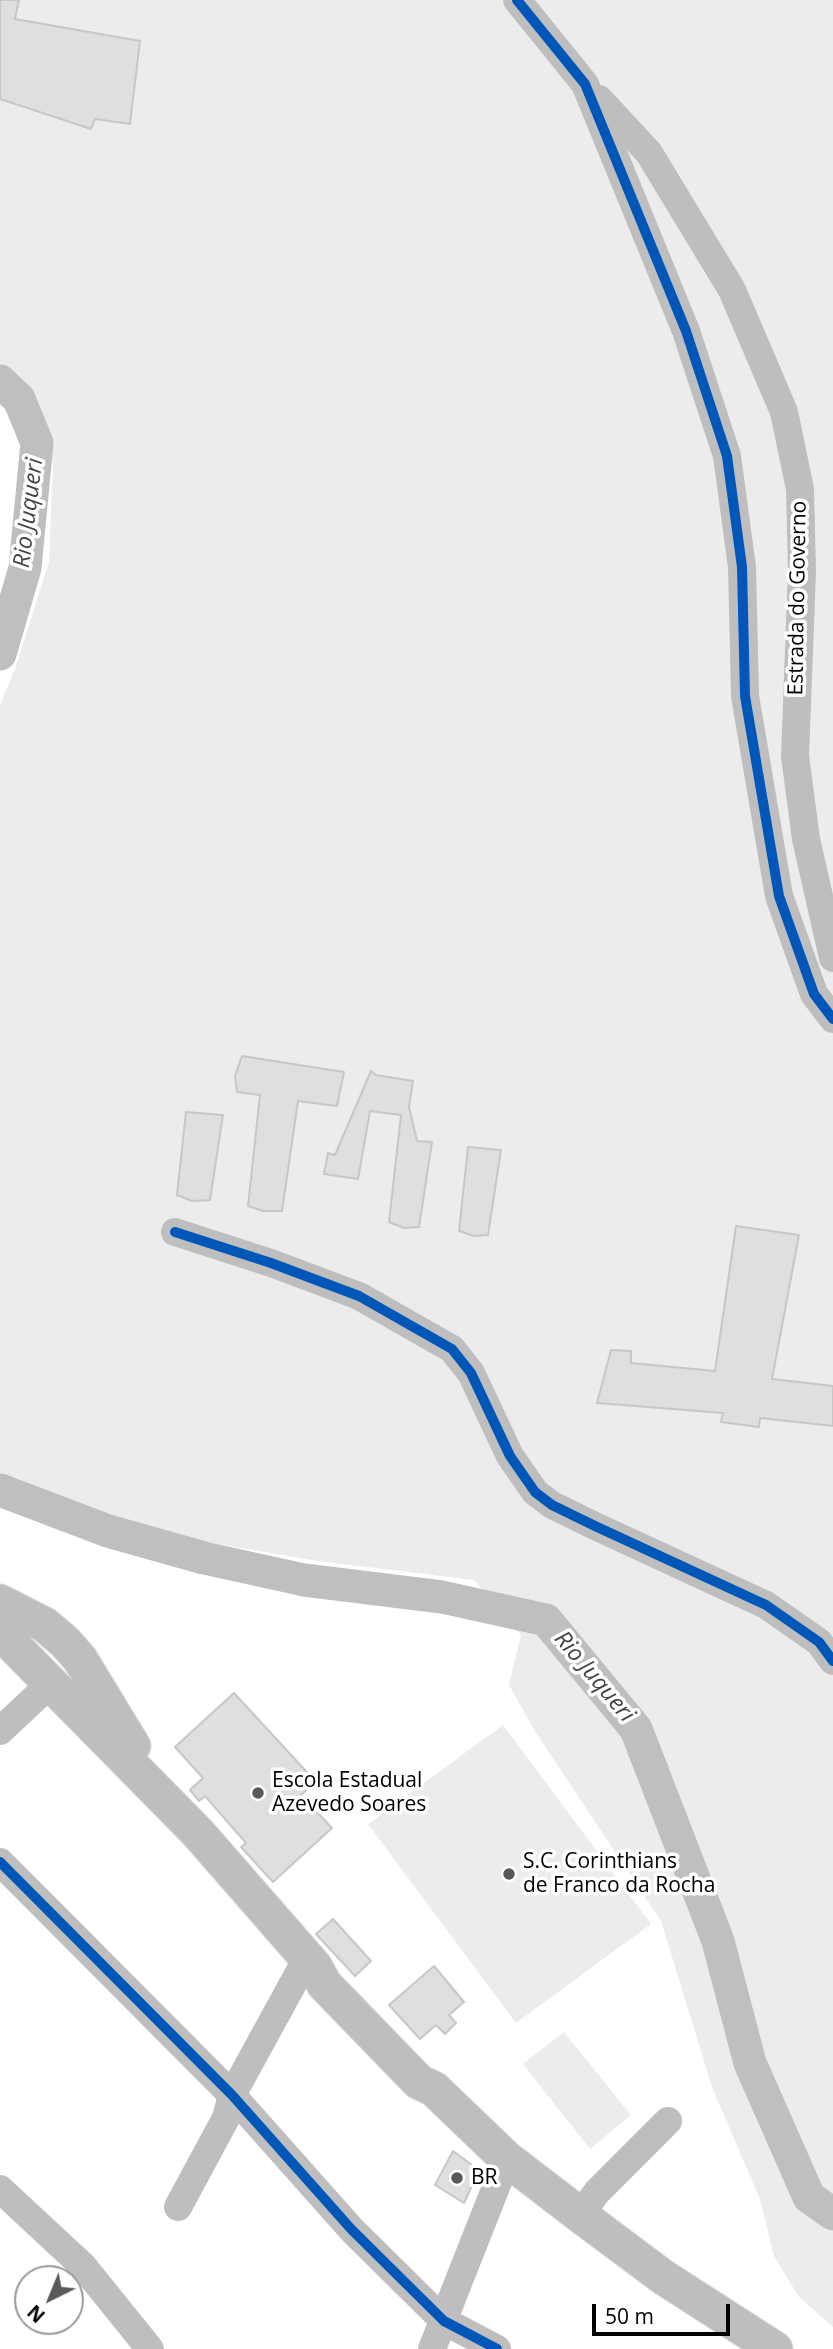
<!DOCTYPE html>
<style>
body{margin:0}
#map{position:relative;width:833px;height:2349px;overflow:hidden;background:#fff;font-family:"Open Sans",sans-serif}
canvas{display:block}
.north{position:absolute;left:14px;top:2265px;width:70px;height:70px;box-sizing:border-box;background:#fff;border:2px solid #999;border-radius:50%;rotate:223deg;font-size:19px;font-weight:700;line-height:28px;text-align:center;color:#000}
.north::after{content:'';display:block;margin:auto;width:24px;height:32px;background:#595959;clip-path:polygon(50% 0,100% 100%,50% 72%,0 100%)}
.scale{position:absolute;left:592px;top:2304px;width:138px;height:32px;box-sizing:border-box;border:4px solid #000;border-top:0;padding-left:9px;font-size:21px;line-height:24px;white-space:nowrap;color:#000;-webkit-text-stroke:5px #fff;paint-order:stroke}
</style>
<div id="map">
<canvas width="833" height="2349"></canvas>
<div class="north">N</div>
<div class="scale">50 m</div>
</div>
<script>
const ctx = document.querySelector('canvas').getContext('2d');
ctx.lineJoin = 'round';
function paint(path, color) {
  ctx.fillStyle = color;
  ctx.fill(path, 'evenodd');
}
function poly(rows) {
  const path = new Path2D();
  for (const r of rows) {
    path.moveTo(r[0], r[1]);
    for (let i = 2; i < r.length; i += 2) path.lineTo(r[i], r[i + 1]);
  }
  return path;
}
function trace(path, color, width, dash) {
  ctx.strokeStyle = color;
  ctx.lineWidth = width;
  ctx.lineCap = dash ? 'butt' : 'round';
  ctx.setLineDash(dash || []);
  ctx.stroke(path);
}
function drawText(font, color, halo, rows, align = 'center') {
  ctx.font = font + ' "Open Sans",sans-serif';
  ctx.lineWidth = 7;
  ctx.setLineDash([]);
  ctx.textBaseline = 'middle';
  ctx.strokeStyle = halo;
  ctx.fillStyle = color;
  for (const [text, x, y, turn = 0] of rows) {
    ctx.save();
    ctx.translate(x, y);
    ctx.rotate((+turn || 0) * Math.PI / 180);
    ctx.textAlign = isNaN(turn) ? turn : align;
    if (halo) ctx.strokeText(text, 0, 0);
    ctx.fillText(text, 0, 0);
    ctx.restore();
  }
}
paint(poly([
 [0,0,833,0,833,2327,799,2297,774,2256,760,2199,712,2087,661,1921,536,1733,509,1685,521,1635,474,1580,317,1561,171,1536,0,1475,0,705,15,669,49,562,53,463,0,405],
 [503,1725,651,1924,516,2023,368,1824],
 [564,2032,631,2115,590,2149,523,2064]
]), '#ececec');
trace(poly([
 [0,381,19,399,37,443,25,568,0,654],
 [0,1490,108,1531,204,1558,304,1580,442,1597,546,1620,636,1729,718,1941,750,2063,809,2197,833,2214]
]), '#bfbfbf', 33);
const building = poly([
 [0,0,19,0,15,19,140,41,130,124,95,119,91,129,0,99,0,0],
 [242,1056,344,1072,337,1106,298,1101,282,1211,263,1211,248,1206,260,1095,237,1092,235,1076,242,1056],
 [371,1071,376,1075,413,1081,409,1107,417,1141,432,1142,419,1227,404,1228,389,1222,401,1115,370,1111,358,1179,324,1174,328,1153,335,1155,371,1071],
 [186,1112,223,1115,210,1200,192,1201,177,1195,186,1112],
 [468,1147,501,1150,488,1235,474,1236,459,1231,468,1147],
 [736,1226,799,1235,772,1379,833,1386,833,1426,760,1418,759,1427,721,1422,723,1413,597,1403,611,1350,631,1351,631,1363,715,1371,736,1226],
 [234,1693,316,1782,301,1795,332,1828,273,1882,241,1847,246,1843,205,1796,199,1801,190,1790,203,1778,175,1747,234,1693],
 [333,1919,371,1961,355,1976,316,1934,333,1919],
 [434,1966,464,2002,449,2015,456,2023,445,2034,436,2025,420,2039,389,2005,434,1966],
 [453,2151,479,2170,464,2203,435,2185,453,2151]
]);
paint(building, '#dfdfdf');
trace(building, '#c7c7c7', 2);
const major = poly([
 [0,1602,45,1625,65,1642,80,1659,133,1746],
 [0,1632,198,1833,315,1967,324,1984,419,2082,434,2089,507,2159,580,2215,663,2277,775,2349]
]);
trace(major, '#dbdbdb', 37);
trace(poly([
 [517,0,585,84,686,331,727,456,742,567,745,696,779,896,814,994,833,1019],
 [599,99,649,153,732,290,784,412,800,489,802,571,795,756,806,839,833,958],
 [175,1232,271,1263,359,1296,452,1349,471,1373,510,1456,535,1492,552,1505,595,1526,766,1605,819,1642,833,1661],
 [0,1731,50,1684],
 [0,1862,232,2095,352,2230,444,2321,497,2349],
 [0,2189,83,2266,150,2349],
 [178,2207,226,2118,232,2095,307,1958],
 [580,2215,597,2192,668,2121],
 [432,2349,507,2159]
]), '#bebebe', 28);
trace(major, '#bebebe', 35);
trace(poly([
 [517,0,585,84,686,331,727,456,742,567,745,696,779,896,814,994,833,1019],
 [175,1232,271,1263,359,1296,452,1349,471,1373,510,1456,535,1492,552,1505,595,1526,766,1605,819,1642,833,1661],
 [0,1862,232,2095,352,2230,444,2321,497,2349]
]), '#0057b8', 10);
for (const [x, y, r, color] of [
 [258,1793,7,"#595959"],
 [509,1874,7,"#595959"],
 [457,2178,7,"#595959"]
]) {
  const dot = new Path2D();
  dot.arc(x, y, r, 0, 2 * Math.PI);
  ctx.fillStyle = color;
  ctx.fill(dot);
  trace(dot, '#fff', 2.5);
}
drawText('21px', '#000', '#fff', [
 ["Estrada do Governo",798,598,-89]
]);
drawText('21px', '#000', '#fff', [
 ["Escola Estadual",272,1781],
 ["Azevedo Soares",272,1805],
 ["S.C. Corinthians",523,1862],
 ["de Franco da Rocha",523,1886],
 ["BR",471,2178]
], 'left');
drawText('italic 23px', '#444', '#fff', [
 ["Rio Juqueri",29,513,-83],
 ["Rio Juqueri",594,1677,50]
]);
</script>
